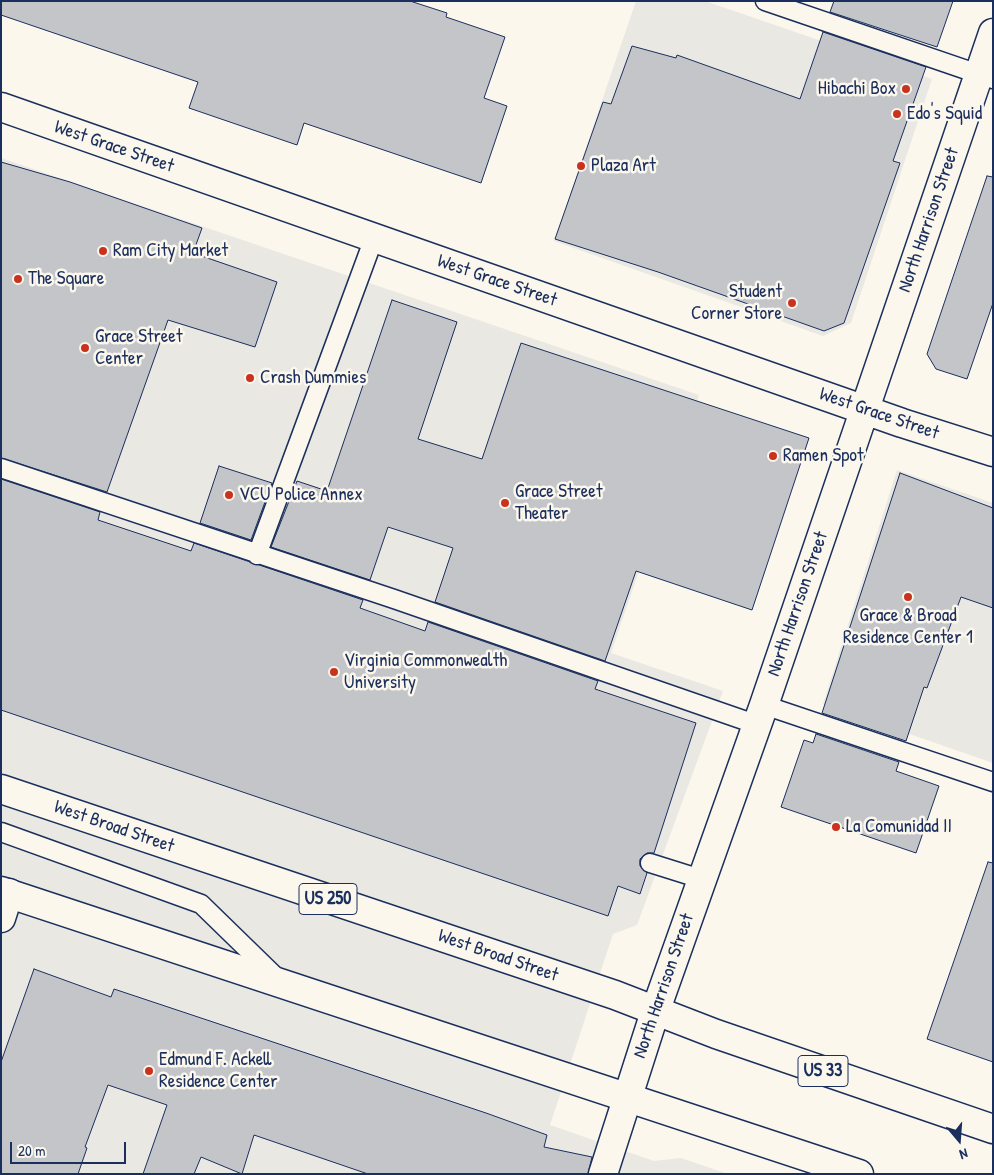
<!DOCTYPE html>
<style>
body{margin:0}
#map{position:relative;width:994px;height:1175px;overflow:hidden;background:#fbf7ec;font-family:"Patrick Hand",sans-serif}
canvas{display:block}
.frame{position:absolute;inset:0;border:2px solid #1b2f5e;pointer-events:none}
.north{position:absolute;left:934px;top:1115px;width:50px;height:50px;-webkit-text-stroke:4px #fbf7ec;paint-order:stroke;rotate:162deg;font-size:14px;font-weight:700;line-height:20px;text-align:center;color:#1b2f5e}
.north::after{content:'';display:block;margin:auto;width:18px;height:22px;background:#1b2f5e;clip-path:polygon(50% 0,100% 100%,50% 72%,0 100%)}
.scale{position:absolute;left:10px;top:1142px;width:116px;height:22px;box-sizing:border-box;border:2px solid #1b2f5e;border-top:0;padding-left:6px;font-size:15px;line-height:18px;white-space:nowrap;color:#1b2f5e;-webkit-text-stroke:4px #fbf7ec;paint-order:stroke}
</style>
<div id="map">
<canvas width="994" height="1175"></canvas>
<div class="frame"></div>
<div class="north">N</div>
<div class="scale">20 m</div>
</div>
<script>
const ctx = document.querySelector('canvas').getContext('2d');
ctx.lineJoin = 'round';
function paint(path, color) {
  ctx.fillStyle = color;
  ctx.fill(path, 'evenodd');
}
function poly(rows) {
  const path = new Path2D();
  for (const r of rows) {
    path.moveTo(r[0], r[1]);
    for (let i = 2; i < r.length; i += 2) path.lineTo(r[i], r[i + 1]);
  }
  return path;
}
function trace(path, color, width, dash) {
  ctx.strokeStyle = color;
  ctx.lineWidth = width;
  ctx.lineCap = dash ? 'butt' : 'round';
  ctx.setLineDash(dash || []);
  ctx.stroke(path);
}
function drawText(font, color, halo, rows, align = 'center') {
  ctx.font = font + ' "Patrick Hand",sans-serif';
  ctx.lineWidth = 5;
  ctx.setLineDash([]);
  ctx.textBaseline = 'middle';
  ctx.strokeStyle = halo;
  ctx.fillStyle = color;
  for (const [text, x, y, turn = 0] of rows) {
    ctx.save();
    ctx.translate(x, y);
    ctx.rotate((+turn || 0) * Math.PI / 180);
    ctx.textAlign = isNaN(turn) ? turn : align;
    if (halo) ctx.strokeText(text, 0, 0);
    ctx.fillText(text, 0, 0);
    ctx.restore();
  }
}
paint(poly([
 [636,1,705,1,932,79,851,323,823,336,554,241],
 [1,158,699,395,611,653,723,691,637,925,613,934,550,1125,654,1161,681,1158,728,1174,1,1174],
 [897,470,993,503,993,763,823,704]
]), '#eae8e2');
const building = poly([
 [1,1,410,1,447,13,446,17,505,37,484,98,507,106,481,183,304,123,297,145,189,108,198,82,1,15,1,1],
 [834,1,953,1,937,47,830,12,834,1],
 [823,32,926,67,893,161,900,163,844,323,824,331,658,272,555,239,603,102,611,104,632,46,676,58,677,55,800,99,823,32],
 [1,162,70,182,202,228,193,253,277,282,255,347,168,320,107,492,1,458,1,162],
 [987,176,993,177,993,303,967,379,936,369,927,354,987,176],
 [392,300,457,322,418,439,482,459,521,343,809,438,752,610,636,571,605,661,435,602,453,548,388,527,370,580,271,547,297,481,327,491,392,300],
 [219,466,272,483,251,540,200,523,219,466],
 [900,473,993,508,993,608,961,597,927,688,924,687,906,741,822,713,900,473],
 [1,479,100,512,98,520,191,551,194,543,363,600,360,608,425,631,428,622,598,681,595,689,696,723,654,853,647,853,640,859,640,866,647,873,640,894,618,886,608,916,1,710,1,479],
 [816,734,899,762,896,771,939,786,916,853,781,807,804,740,813,743,816,734],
 [988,862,993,863,993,1062,927,1039,988,862],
 [34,969,111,997,114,989,486,1113,547,1135,544,1147,592,1157,588,1174,368,1174,254,1135,242,1174,201,1157,194,1174,143,1174,167,1105,108,1085,85,1147,87,1148,78,1174,1,1174,1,1062,34,969]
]);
paint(building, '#c3c5c9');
trace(building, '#1b2f5e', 1);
const service = poly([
 [765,1,993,79],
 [1,468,394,599,755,724],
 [257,555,374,238],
 [764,705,993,782],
 [1,832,201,904,278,979],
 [650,863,701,879]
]);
const minor = poly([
 [1,918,9,893]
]);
const tertiary = poly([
 [1,107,902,423,993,452],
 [655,1012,764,705,993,33]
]);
const secondary = poly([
 [603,1174,655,1012]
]);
const primary = poly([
 [1,789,615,995,716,1034,993,1129],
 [1,891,859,1174]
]);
trace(service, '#1b2f5e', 21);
trace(minor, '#1b2f5e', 31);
trace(tertiary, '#1b2f5e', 31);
trace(secondary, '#1b2f5e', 31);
trace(primary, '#1b2f5e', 31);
trace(service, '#fbf7ec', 18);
trace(minor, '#fbf7ec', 28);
trace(tertiary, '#fbf7ec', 28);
trace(secondary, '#fbf7ec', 28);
trace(primary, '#fbf7ec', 28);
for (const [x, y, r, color] of [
 [906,89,5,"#c8321e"],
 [897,114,5,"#c8321e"],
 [581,166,5,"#c8321e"],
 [103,251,5,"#c8321e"],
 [18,279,5,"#c8321e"],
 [792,303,5,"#c8321e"],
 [85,348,5,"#c8321e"],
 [250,378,5,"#c8321e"],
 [773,456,5,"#c8321e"],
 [229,495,5,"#c8321e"],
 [505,503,5,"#c8321e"],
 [908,597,5,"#c8321e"],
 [334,672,5,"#c8321e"],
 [836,827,5,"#c8321e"],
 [149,1071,5,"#c8321e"]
]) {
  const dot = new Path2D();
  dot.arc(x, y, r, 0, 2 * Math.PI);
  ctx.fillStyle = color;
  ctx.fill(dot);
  trace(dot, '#fbf7ec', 2);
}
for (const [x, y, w] of [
 [328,899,58],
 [823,1071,50]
]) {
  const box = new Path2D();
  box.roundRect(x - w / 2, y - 15.5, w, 31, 4);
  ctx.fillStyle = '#fbf7ec';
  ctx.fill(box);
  trace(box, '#1b2f5e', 1);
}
drawText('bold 18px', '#1b2f5e', null, [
 ["US 250",328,899],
 ["US 33",823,1071]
]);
drawText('19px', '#1b2f5e', '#fbf7ec', [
 ["Hibachi Box",896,89,"right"],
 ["Edo's Squid",907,114],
 ["Plaza Art",591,166],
 ["Ram City Market",113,251],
 ["The Square",28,279],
 ["Student",782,292,"right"],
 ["Corner Store",782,314,"right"],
 ["Grace Street",95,337],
 ["Center",95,359],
 ["Crash Dummies",260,378],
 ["Ramen Spot",783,456],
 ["Grace Street",515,492],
 ["Theater",515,514],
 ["VCU Police Annex",239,495],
 ["Grace & Broad",908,616,"center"],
 ["Residence Center 1",908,638,"center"],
 ["Virginia Commonwealth",344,661],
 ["University",344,683],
 ["La Comunidad II",846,827],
 ["Edmund F. Ackell",159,1060],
 ["Residence Center",159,1082]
], 'left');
drawText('19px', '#1b2f5e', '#fbf7ec', [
 ["West Grace Street",114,147,19],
 ["North Harrison Street",929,220,-71],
 ["West Grace Street",497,281,19],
 ["West Grace Street",879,414,19],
 ["North Harrison Street",798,604,-71],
 ["West Broad Street",114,827,19],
 ["West Broad Street",498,956,19],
 ["North Harrison Street",664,986,-71]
]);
</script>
